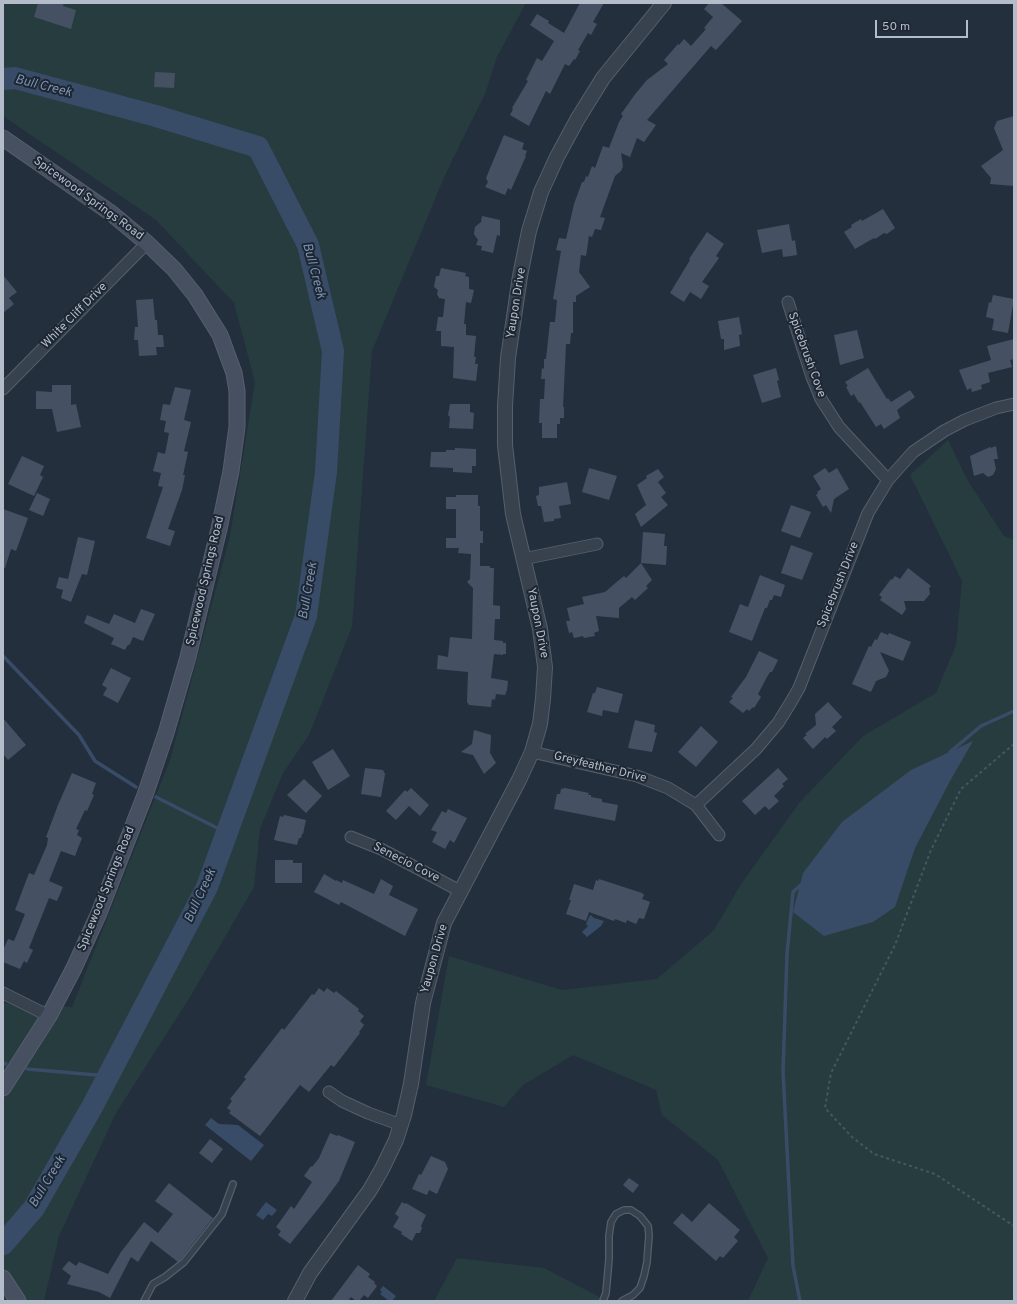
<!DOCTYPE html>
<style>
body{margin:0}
#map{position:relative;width:1017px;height:1304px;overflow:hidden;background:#242f3e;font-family:Overpass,sans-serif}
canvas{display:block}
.frame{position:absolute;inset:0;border:4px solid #b4bcc9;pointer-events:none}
.scale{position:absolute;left:875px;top:20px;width:93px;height:18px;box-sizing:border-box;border:2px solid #b4bcc9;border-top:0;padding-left:5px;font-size:12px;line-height:14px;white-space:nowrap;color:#b4bcc9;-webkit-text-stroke:3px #1d2633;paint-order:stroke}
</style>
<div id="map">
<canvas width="1017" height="1304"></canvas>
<div class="frame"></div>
<div class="scale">50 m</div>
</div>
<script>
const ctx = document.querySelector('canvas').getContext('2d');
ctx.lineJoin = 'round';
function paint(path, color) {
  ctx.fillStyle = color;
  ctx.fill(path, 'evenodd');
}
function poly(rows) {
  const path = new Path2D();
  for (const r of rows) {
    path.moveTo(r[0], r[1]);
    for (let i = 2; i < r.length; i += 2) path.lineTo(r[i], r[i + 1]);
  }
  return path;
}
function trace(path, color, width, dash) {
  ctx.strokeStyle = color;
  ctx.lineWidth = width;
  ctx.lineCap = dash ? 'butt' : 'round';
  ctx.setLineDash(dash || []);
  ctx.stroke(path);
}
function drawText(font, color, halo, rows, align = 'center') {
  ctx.font = font + ' Overpass,sans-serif';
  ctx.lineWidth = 4;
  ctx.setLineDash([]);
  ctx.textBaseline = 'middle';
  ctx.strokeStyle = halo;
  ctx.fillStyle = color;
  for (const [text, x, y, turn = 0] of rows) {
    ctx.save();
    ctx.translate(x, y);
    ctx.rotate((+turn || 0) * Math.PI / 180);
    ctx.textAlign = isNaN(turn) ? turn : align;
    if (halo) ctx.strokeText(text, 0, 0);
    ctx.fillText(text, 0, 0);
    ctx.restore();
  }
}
paint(poly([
 [3,3,526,3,497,57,485,94,445,175,372,351,352,627,309,735,283,773,260,829,254,887,190,997,116,1113,59,1236,44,1301,3,1301,3,1003,72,1007,170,760,230,536,255,382,234,303,156,220,3,116],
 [948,440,968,481,1004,536,1014,540,1014,1301,748,1301,768,1258,718,1160,662,1115,656,1090,573,1055,523,1085,504,1107,426,1085,449,956,562,990,657,979,714,930,741,884,800,802,863,736,936,693,956,645,962,581,910,475],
 [457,1258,544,1268,607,1301,434,1301]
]), '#263c3f');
paint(poly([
 [973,741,950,781,915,848,895,907,873,922,824,936,793,912,803,873,842,822,911,770],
 [591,915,594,918,604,921,601,926,587,937,582,932,588,926,586,924,589,917],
 [211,1118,219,1124,238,1125,264,1145,251,1161,205,1125],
 [266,1202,277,1210,272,1216,268,1214,263,1220,256,1215],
 [383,1286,396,1296,392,1301,389,1301,380,1294,382,1292,380,1290]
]), '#394c67');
trace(poly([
 [3,656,79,735,95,761,136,787],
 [950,752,981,726,1014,711],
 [156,797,227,833],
 [3,1063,6,1064],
 [27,1069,108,1076],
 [800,1301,793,1266,783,1071,787,954,793,892,802,884]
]), '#394c67', 3.5);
trace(poly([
 [3,79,15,78,156,116,258,147,308,245,333,351,326,472,306,616,207,887,92,1107,34,1208,3,1244]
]), '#394c67', 22);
paint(poly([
 [38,3,64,3,63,6,76,10,71,29,34,17],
 [580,3,604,3,593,22,597,24,591,35,588,33,578,50,580,51,575,60,574,59,569,66,565,64,550,94,546,91,529,126,510,115,513,109,512,108,528,81,526,80,537,58,542,61,554,41,530,25,537,14,549,21,548,23,564,33],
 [709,3,721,3,742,21,716,50,711,46,647,120,656,125,644,142,637,138,630,157,621,153,623,166,621,171,615,176,600,217,605,218,601,230,595,229,592,237,589,236,586,256,581,255,579,272,590,287,576,296,576,302,573,302,573,333,571,333,570,344,566,344,563,407,564,407,564,418,560,418,560,424,557,424,557,438,542,438,542,423,539,423,540,399,544,399,545,379,541,379,542,368,544,369,544,359,546,359,550,322,555,322,557,300,553,299,561,251,556,250,559,238,566,239,574,204,582,182,584,182,586,176,588,177,592,166,595,168,603,146,609,148,619,122,623,116,621,114,636,93,647,80,668,64,664,60,678,44,679,45,684,39,691,46,706,29,704,28,713,17,704,9],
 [155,72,175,73,174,88,154,87],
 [1014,116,1014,186,990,184,991,178,981,166,1003,150,994,128,997,121],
 [504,135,524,143,522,149,527,151,525,156,526,156,511,190,508,188,505,195,485,187,488,182,486,178],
 [883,209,895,228,887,234,884,233,875,239,874,238,855,249,844,232,852,227,851,225,861,219,862,221],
 [482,216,500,220,500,236,497,235,493,253,481,250,482,246,476,245,478,240,474,234,475,227,481,222],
 [789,224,792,241,795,240,797,255,783,257,782,249,762,253,757,230],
 [707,232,724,244,716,256,719,258,702,282,709,286,701,299,690,292,684,302,670,293,690,260,689,259],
 [441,268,466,273,465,276,469,277,469,289,474,290,471,303,466,302,464,324,466,324,466,335,476,336,474,357,476,357,475,364,478,364,476,381,453,378,454,347,441,346,441,331,436,331,438,317,443,317,445,299,439,298,437,294,438,290,434,287,436,276,439,276],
 [3,275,17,292,9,298,14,304,3,313],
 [993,295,1014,299,1008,333,992,330,994,319,986,317,989,302,991,303],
 [153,299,155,320,157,320,158,335,163,335,164,347,156,347,157,355,139,356,138,340,134,340,135,327,138,327,136,300],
 [739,317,742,334,739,335,740,346,724,350,724,339,721,339,718,321],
 [857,330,864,358,840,365,834,335],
 [1014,339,1014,359,1010,360,1012,367,988,373,990,382,981,385,982,389,972,392,971,388,967,390,959,370,991,360,987,346],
 [776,368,779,380,777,381,781,397,762,403,753,375],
 [868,368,887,399,888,398,891,402,910,390,915,397,897,410,900,418,884,429,881,424,876,427,860,402,859,403,854,394,851,396,846,387,848,386,845,382],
 [52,385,71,385,71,405,76,404,81,427,57,432,52,409,36,409,36,391,52,392],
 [175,387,191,390,184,420,191,422,184,451,188,452,183,475,185,475,182,490,168,529,175,531,170,546,146,538,163,487,158,486,161,473,153,471,158,452,165,454,169,433,164,432,166,421,160,420,163,404,170,405],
 [450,404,470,404,470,412,474,413,473,429,449,428,450,417,448,415],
 [996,446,998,459,994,459,996,469,993,475,988,477,983,473,974,476,970,456,990,447,991,448],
 [455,448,476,449,476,466,472,466,472,473,453,472,453,468,430,467,431,452,446,452,446,450,455,450],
 [22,456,44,466,40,475,43,477,34,496,8,484],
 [589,468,617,476,609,500,582,492],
 [825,468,829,473,837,468,849,489,834,499,831,513,826,505,823,507,816,495,818,493,817,492,821,489,813,476],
 [658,469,664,477,658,482,666,493,661,497,668,505,641,527,635,514,646,505,637,485,647,478,646,476],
 [567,482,571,504,559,506,561,518,554,519,554,521,544,522,541,506,538,506,536,496,539,495,539,487],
 [37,493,50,499,43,516,29,510],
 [456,495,478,495,478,506,480,506,480,531,483,531,483,543,480,543,480,566,490,566,490,568,494,568,493,605,500,606,500,619,495,619,494,640,503,641,503,643,506,643,506,654,503,654,503,655,494,654,491,678,508,681,507,690,505,695,496,694,495,700,492,699,491,707,469,705,467,702,468,672,437,669,438,655,448,657,450,637,472,639,473,588,467,582,470,579,471,554,458,553,459,548,446,548,446,538,456,538,456,509,446,509,446,497,456,497],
 [791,505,811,512,800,538,781,531],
 [3,509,28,518,16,551,11,549,5,568,3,568],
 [643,532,665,534,664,546,667,546,666,565,641,563],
 [78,537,95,541,87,575,82,574,71,602,61,598,63,590,56,588,59,577,68,579],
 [791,545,813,553,802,580,781,573],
 [641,563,652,580,646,586,648,588,635,600,632,597,619,608,619,618,596,616,599,631,594,633,595,636,584,638,583,636,574,638,572,632,569,633,566,621,570,621,567,608,584,604,582,597,605,592,619,580,624,576,626,578],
 [908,568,931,586,929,588,930,594,924,601,904,601,906,609,902,615,880,600,882,597,879,595,891,579,892,580,895,576,900,579],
 [760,575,785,585,781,597,774,595,772,600,770,600,767,608,765,608,752,641,729,632,740,604,748,607],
 [141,609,155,614,143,641,133,637,130,644,127,646,125,650,111,644,114,638,84,623,87,615,109,624,114,614,135,623],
 [881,632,888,635,889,633,911,642,903,661,880,652,889,671,886,677,876,681,871,692,852,684,869,646,871,647,875,639,877,640],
 [759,651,778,660,772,672,770,672,767,677,758,694,761,697,754,708,753,707,749,711,747,709,743,713,729,702,733,698,731,697,746,677],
 [111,668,131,678,118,703,103,695,107,688,102,685],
 [597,687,623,694,618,713,603,710,602,716,587,712,593,693,595,693],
 [828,702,842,717,832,727,836,731,827,739,825,737,813,749,803,738,807,735,805,734,816,725,815,714],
 [3,718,26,745,8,760,3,754],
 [635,720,655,725,654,732,657,733,652,752,628,748],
 [701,726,718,742,696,767,678,752],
 [474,730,491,735,490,753,496,763,484,774,473,755,461,752,472,744],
 [333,749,350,776,328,790,312,762],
 [365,768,383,770,385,774,381,797,361,794],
 [778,768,788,779,782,784,784,786,774,796,779,801,769,810,765,806,755,815,742,801],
 [72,773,96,783,92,794,94,795,87,811,85,810,76,829,79,830,77,835,82,838,75,856,61,851,49,881,63,887,57,901,49,898,29,948,33,950,27,963,24,961,20,969,3,962,3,950,8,939,14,941,25,914,15,910,29,873,34,875,47,845,48,838,46,837,58,805],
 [304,779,322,796,306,813,287,795],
 [411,788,429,805,420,816,409,806,396,820,386,811,405,790,407,792],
 [565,788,589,793,588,795,591,795,591,797,602,799,602,802,618,805,615,821,554,809,557,794,560,794,561,789],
 [448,809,467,818,454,843,450,840,445,849,432,842,437,832,431,830,442,811,446,813],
 [284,815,306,820,303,834,302,834,301,838,299,838,297,845,274,840,280,816,283,817],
 [275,860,293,860,293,863,302,863,302,883,275,883],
 [324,874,336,881,336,880,342,883,343,880,374,894,381,879,393,886,389,895,418,909,405,936,341,902,339,905,314,892],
 [599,879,642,893,644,895,642,899,650,902,644,919,639,918,636,924,627,920,626,923,615,919,614,921,589,912,586,921,566,914,571,900,569,900,574,884,593,890,596,880,598,881],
 [319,988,324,992,327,988,334,993,336,991,359,1009,358,1011,364,1016,360,1021,364,1025,359,1032,360,1033,334,1067,331,1065,309,1092,300,1085,260,1136,229,1113,231,1111,227,1108,232,1101,230,1099,246,1079,244,1077,282,1028,284,1030,312,994,314,995],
 [330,1133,337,1136,338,1135,355,1142,339,1181,322,1204,290,1244,278,1235,281,1231,276,1227,291,1206,294,1209,312,1182,304,1176,311,1166,312,1167,319,1158],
 [210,1139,223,1149,212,1163,199,1153],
 [431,1156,445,1162,448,1169,437,1194,429,1190,427,1195,412,1189,419,1174,421,1175],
 [629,1178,639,1185,633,1193,623,1185],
 [169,1183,213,1218,181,1259,178,1262,151,1241,138,1262,131,1257,110,1298,99,1292,67,1284,71,1276,62,1269,69,1261,76,1266,79,1262,108,1274,121,1252,144,1222,158,1233,173,1214,155,1201],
 [402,1202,405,1204,406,1203,426,1215,421,1226,422,1228,420,1233,416,1233,412,1241,401,1234,402,1232,393,1227,399,1217,395,1214],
 [709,1203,740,1230,734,1237,738,1241,723,1258,720,1256,716,1261,673,1223,682,1213,692,1222],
 [358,1265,370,1274,368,1277,375,1282,374,1283,377,1286,368,1298,364,1295,359,1301,356,1301,351,1297,348,1301,331,1301]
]), '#455162');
const service = poly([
 [144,1301,153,1284,165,1277,184,1262,222,1214,233,1184],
 [603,1301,606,1293,609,1259,609,1236,611,1222,616,1214,624,1210,631,1210,640,1216,648,1226,649,1235,647,1262,644,1276,640,1288,633,1295,622,1301]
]);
const minor = poly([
 [788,302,812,377,821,399,839,427,888,480],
 [3,389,147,243],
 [523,559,597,544],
 [532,752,637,776,668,788,696,805,719,835],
 [696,805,756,749,778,723,791,702,799,688,868,513,888,480,913,452,944,431,965,420,996,408,1014,404],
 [351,837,381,849,460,891],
 [3,993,49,1016],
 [329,1092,342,1101,368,1113,401,1125]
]);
const tertiary = poly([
 [295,1301,310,1273,370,1190,382,1169,396,1140,404,1115,411,1084,423,1003,444,923,519,780,532,752,540,724,543,699,545,667,540,629,513,514,505,445,505,406,508,358,520,276,529,231,541,192,557,157,577,120,603,78,664,3]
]);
const secondary = poly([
 [3,138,111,213,147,243,174,269,195,295,220,335,234,373,237,391,237,427,231,471,219,529,188,657,166,733,145,795,99,913,74,968,49,1016,3,1088],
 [3,1278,18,1301]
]);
trace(service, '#565f6c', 8);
trace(minor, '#565f6c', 13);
trace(tertiary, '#565f6c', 16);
trace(secondary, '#565f6c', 17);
trace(poly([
 [1014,744,961,789,931,850,895,945,831,1073,825,1108,852,1137,874,1154,935,1174,1014,1226]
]), '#44595c', 2, [3, 3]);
trace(service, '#38414e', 5.5);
trace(minor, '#38414e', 11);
trace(tertiary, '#38414e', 14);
trace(secondary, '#465061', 15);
drawText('12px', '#b4bcc9', '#1d2633', [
 ["Spicewood Springs Road",88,199,36],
 ["Yaupon Drive",517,303,-81],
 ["White Cliff Drive",75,316,-45],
 ["Spicebrush Cove",806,355,70],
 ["Spicewood Springs Road",206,581,-77],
 ["Spicebrush Drive",839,585,-68],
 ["Yaupon Drive",537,623,79],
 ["Greyfeather Drive",600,768,14],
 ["Senecio Cove",406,863,27],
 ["Spicewood Springs Road",107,889,-68],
 ["Yaupon Drive",435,959,-74]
]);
drawText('italic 13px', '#7c92b1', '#1d2633', [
 ["Bull Creek",43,87,14],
 ["Bull Creek",313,271,75],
 ["Bull Creek",309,591,-80],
 ["Bull Creek",201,896,-65],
 ["Bull Creek",48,1182,-59]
]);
</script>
